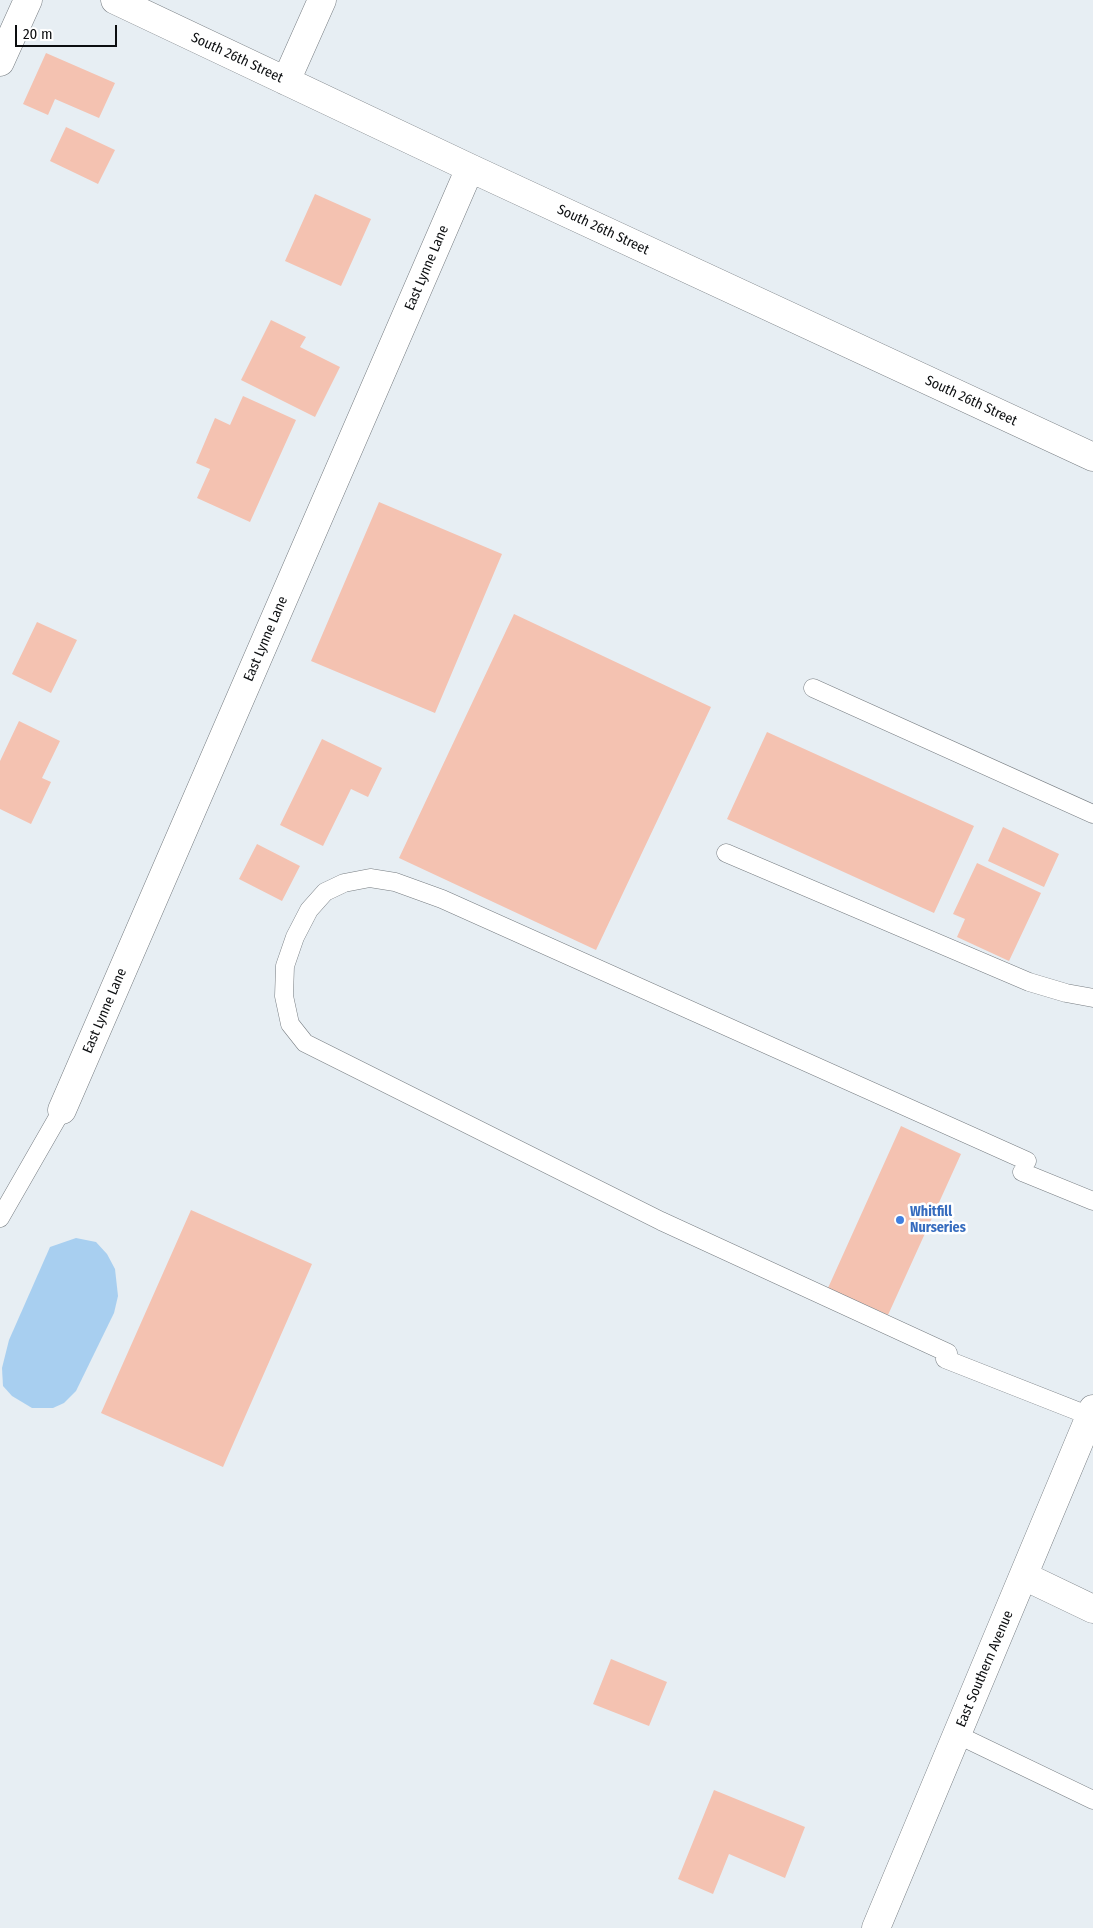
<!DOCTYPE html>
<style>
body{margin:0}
#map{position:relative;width:1093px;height:1928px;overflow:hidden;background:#e7eef3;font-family:"Fira Sans Condensed",sans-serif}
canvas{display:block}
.scale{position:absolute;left:15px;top:25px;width:102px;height:22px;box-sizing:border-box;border:2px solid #0c0e10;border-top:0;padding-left:6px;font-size:15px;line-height:18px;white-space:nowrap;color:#0c0e10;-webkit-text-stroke:4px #fff;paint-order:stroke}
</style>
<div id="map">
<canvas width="1093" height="1928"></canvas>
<div class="scale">20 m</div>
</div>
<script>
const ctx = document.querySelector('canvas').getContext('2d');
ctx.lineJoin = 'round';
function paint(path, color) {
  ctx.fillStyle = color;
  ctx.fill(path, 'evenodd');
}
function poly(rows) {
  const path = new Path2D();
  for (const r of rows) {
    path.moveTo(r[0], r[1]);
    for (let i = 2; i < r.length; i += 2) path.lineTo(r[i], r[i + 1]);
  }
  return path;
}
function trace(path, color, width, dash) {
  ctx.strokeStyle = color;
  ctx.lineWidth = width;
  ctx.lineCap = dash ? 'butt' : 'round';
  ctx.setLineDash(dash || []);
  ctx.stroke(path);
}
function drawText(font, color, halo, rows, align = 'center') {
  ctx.font = font + ' "Fira Sans Condensed",sans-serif';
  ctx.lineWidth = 5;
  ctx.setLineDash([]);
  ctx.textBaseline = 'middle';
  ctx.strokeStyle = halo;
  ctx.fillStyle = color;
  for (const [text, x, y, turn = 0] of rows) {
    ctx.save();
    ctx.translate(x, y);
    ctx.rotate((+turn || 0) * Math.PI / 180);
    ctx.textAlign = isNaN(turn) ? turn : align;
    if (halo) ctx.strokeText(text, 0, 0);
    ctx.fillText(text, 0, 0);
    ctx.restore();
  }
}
paint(poly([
 [76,1238,96,1242,107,1254,115,1269,118,1296,114,1313,76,1391,64,1403,53,1408,32,1408,12,1396,3,1386,2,1368,9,1340,50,1247]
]), '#a8cff0');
paint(poly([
 [46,53,115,83,99,118,55,99,48,115,23,104],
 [66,127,115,150,98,184,50,161],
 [315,194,371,219,341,286,285,261],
 [271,320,306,337,300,347,340,367,315,417,241,380],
 [243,396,296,420,250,522,197,498,210,469,196,463,215,418,230,425],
 [379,502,502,554,435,713,311,661],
 [514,614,711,707,596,950,399,858],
 [37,622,77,640,51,693,12,674],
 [19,721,60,741,42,778,51,782,31,824,0,809,0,761],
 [767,732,974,826,934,913,727,819],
 [322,739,382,768,368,797,351,789,323,846,280,825],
 [1003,827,1059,854,1044,887,988,861],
 [257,844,300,866,282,901,239,879],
 [977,863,1041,893,1009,961,957,937,965,919,953,914],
 [901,1126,961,1154,888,1315,828,1288],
 [191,1210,312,1264,223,1467,101,1413],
 [611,1659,667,1682,649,1726,593,1704],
 [714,1790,805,1827,785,1878,729,1854,713,1894,678,1879]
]), '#f4c2b1');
const service = poly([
 [813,688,1093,814],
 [726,853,1029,982,1066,993,1093,998],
 [1022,1172,1093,1201],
 [0,1218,62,1110],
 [948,1353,661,1221,305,1043,290,1024,284,996,285,966,295,937,309,910,325,892,344,883,370,878,395,882,442,899,1027,1161],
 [945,1359,1090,1416],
 [958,1735,1093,1800]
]);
const minor = poly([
 [115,0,470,168,1093,457],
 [0,62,28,0],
 [286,81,322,0],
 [62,1110,470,168],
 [1024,1576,1093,1609]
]);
const secondary = poly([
 [876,1928,1093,1409]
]);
trace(service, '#767c81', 19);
trace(minor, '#767c81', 29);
trace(secondary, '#767c81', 29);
trace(service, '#fff', 18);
trace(minor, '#fff', 28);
trace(secondary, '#fff', 28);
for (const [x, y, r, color] of [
 [900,1220,5,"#3f7fe0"]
]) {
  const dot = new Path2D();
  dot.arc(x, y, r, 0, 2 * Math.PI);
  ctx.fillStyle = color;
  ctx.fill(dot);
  trace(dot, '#fff', 2);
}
drawText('14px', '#0c0e10', '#fff', [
 ["South 26th Street",237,58,25],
 ["South 26th Street",603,230,25],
 ["East Lynne Lane",427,268,-67],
 ["South 26th Street",971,401,25],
 ["East Lynne Lane",266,639,-67],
 ["East Lynne Lane",105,1011,-67],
 ["East Southern Avenue",985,1669,-67]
]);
drawText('bold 14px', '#366cbe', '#fff', [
 ["Whitfill",910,1212],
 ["Nurseries",910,1228]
], 'left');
</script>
